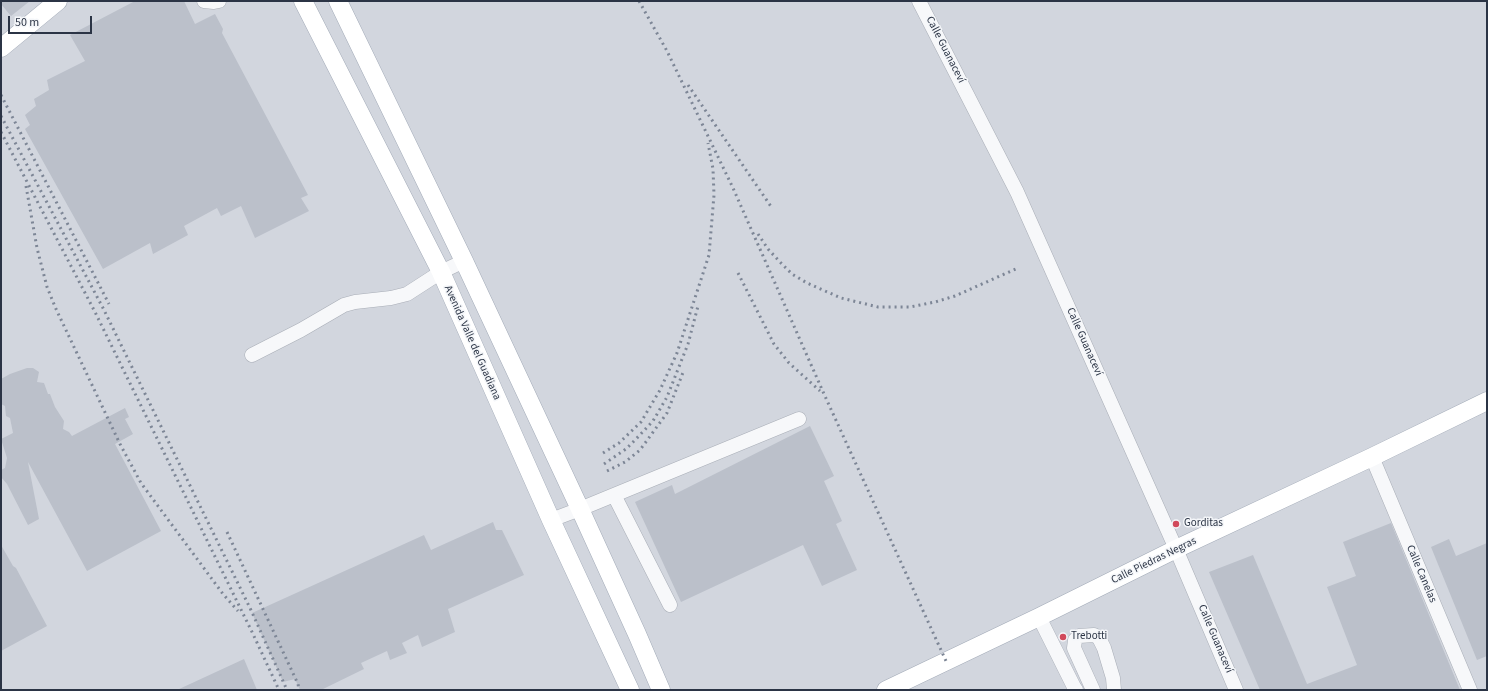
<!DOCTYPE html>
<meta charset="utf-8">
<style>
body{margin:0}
#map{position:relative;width:1488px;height:691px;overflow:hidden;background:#e4e7ec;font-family:"Source Sans 3",sans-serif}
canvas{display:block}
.frame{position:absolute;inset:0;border:2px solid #2b3445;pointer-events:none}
.scale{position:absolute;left:8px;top:16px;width:84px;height:18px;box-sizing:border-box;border:2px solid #2b3445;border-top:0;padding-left:5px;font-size:12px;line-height:14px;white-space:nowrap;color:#2b3445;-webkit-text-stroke:3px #f4f6f9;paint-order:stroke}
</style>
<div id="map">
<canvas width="1488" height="691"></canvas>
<div class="frame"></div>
<div class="scale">50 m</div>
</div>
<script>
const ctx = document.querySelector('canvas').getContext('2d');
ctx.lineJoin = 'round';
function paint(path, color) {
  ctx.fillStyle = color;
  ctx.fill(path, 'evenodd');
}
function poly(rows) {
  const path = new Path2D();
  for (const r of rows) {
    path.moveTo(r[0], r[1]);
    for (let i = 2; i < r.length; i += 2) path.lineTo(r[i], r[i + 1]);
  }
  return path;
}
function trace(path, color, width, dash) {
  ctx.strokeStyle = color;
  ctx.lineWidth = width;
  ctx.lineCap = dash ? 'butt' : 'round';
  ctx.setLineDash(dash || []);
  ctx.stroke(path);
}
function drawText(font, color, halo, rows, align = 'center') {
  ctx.font = font + ' "Source Sans 3",sans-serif';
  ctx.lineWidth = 3;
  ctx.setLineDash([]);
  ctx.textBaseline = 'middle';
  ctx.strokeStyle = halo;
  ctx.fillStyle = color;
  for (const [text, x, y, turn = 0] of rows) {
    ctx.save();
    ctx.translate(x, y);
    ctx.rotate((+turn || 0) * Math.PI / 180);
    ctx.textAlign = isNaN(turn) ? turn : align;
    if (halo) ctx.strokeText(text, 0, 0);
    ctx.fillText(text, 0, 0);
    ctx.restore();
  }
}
paint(poly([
 [1,1,1487,1,1487,690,1,690]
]), '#d2d6de');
paint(poly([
 [1,1,30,1,11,16,1,4],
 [135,1,184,1,195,24,215,14,223,29,222,33,308,195,301,198,309,211,255,238,241,206,221,216,217,208,184,226,188,235,153,254,150,243,103,269,25,129,30,125,25,115,36,106,34,99,49,90,47,80,85,61,70,35],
 [27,368,33,368,39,372,37,382,44,383,48,394,50,394,55,407,64,421,63,429,69,432,72,436,125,408,129,417,125,419,133,434,115,444,161,531,87,571,28,462,39,519,28,525,7,484,1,477,1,470,5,468,7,458,1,439,13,433,10,418,6,416,5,406,1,404,1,379,10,374],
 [810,426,834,476,824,481,842,521,836,524,857,570,822,586,803,545,681,602,635,502,672,485,675,494],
 [493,522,496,530,502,530,524,575,448,609,455,632,422,647,418,635,402,643,407,653,390,660,387,651,361,663,364,669,321,690,300,690,295,679,283,682,252,613,424,535,431,550],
 [1391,523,1460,690,1260,690,1209,572,1253,555,1307,684,1357,665,1327,587,1356,576,1343,542],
 [1449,539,1456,556,1487,543,1487,656,1477,660,1431,547],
 [1,545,13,566,16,568,47,626,1,651],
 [244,659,257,690,177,690]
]), '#bbc0ca');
const minor = poly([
 [204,1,214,2,219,1],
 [919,1,1017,192,1176,549,1236,690],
 [252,355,301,330,344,305,355,302,391,298,407,294,441,272,464,261],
 [1372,457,1470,690],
 [614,495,670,605],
 [551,520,580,509,799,419],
 [1039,617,1074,687,1076,690],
 [1093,690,1074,648,1075,640,1079,636,1094,635,1099,638,1104,648,1113,678,1114,690]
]);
const major = poly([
 [303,1,441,272,551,520,630,690],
 [338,1,464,261,580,509,637,634,661,690],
 [1,48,58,1],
 [886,690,1039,617,1176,549,1372,457,1487,401]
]);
trace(minor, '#a9aeb7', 15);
trace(major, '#a3abb8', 19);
trace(minor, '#f7f8fa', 14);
trace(major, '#fff', 18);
trace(poly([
 [639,1,667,51,733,188,824,394,946,661],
 [688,85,772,208],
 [1,95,109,304],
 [1,116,103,308,250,608,287,690],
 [1,132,95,312,253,634,279,690],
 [26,186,37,248,47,287,56,309,120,444,141,483,223,594,238,611],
 [758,234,768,249,780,262,792,274,807,283,841,298,878,307,910,307,935,302,955,296,1018,268],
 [738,273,774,344,789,363,820,391],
 [603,453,619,443,641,422,660,390,677,353,709,255,714,195,713,169,708,143],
 [604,464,626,449,636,439,653,421,667,397,688,344,698,306],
 [607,471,625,462,640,450,667,413,684,370],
 [227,532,298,684,299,690]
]), '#7d8696', 3, [2, 4]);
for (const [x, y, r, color] of [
 [1176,524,4,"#d1495b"],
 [1063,637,4,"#d1495b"]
]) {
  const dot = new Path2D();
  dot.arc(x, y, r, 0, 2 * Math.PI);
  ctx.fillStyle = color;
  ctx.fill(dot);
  trace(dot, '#f4f6f9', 1.5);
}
drawText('11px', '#2b3445', '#f4f6f9', [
 ["Calle Guanaceví",945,50,63],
 ["Calle Guanaceví",1084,342,66],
 ["Avenida Valle del Guadiana",472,343,66],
 ["Calle Piedras Negras",1154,561,-26],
 ["Calle Canelas",1421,574,67],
 ["Calle Guanaceví",1215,639,67]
]);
drawText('11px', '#2b3445', '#f4f6f9', [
 ["Gorditas",1184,524],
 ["Trebotti",1071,637]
], 'left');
</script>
